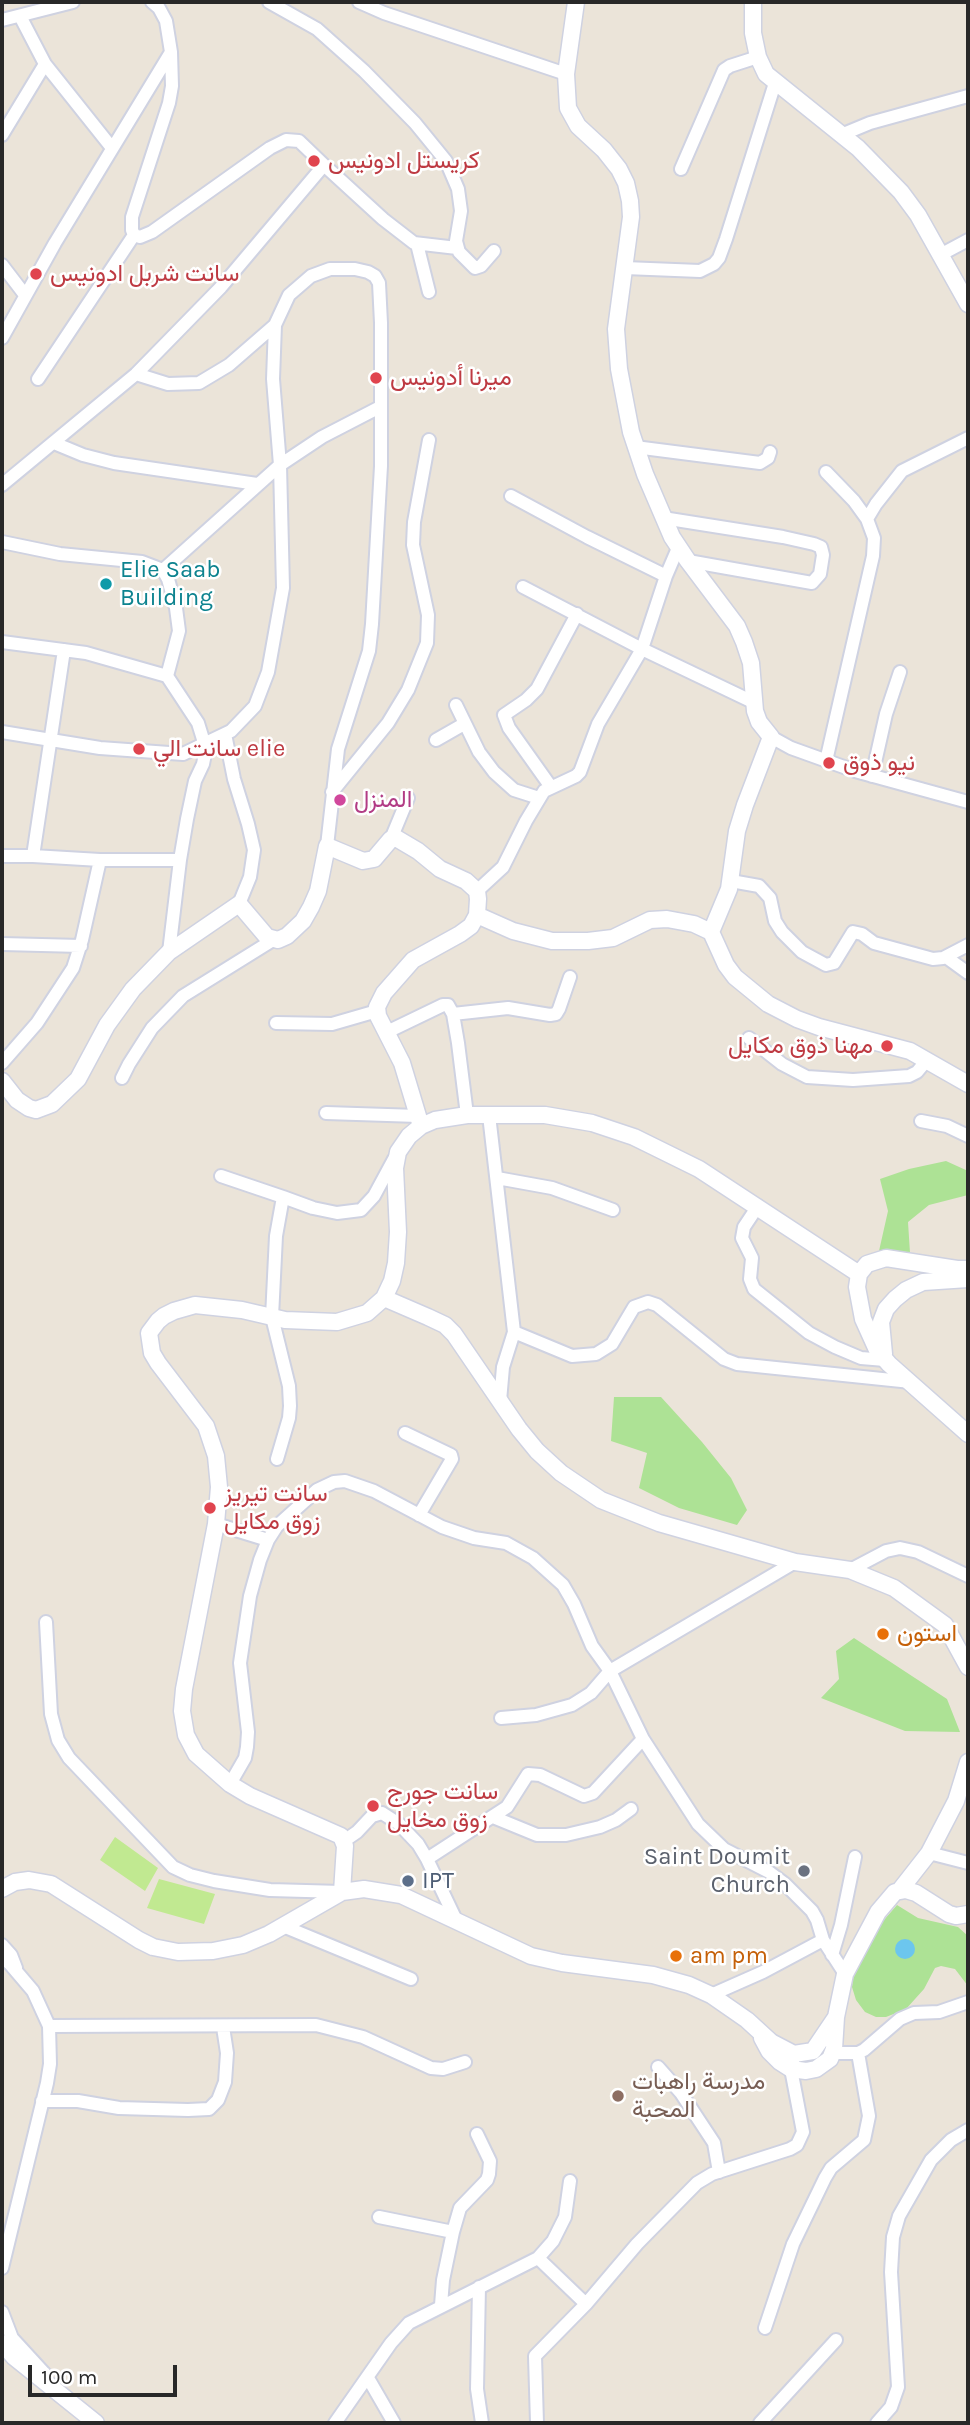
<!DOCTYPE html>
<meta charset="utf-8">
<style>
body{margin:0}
#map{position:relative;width:970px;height:2425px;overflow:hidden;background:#ebe4d9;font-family:Karla,sans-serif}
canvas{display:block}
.frame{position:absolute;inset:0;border:4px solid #282828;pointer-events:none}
.scale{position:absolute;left:28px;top:2365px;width:149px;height:32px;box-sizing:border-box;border:4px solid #282828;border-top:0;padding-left:9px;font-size:21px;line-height:24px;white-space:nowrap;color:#282828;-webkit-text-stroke:5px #fff;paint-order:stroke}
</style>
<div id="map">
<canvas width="970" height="2425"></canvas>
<div class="frame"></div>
<div class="scale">100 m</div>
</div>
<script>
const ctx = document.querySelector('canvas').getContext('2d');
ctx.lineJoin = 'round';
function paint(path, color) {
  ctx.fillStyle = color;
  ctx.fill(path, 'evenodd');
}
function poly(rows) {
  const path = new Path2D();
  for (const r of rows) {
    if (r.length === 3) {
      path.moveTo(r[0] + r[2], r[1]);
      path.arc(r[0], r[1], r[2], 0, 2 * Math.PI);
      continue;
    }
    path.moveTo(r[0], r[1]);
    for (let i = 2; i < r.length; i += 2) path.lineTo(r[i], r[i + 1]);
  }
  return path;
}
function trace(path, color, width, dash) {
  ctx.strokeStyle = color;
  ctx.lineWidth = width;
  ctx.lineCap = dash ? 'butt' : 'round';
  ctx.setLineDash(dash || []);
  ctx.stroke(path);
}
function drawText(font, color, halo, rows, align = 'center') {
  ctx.font = font + ' Karla,Vazirmatn,sans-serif';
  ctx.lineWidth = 5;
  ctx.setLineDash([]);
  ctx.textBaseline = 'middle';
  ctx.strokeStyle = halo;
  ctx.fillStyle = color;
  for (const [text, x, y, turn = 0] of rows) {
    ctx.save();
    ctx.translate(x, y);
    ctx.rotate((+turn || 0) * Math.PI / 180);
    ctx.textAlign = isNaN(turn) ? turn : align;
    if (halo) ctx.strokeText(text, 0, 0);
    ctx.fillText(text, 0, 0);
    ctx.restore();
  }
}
paint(poly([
 [946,1161,968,1171,968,1195,929,1205,908,1222,910,1253,879,1251,888,1211,880,1179,909,1169],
 [614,1397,661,1397,702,1442,731,1478,747,1510,737,1525,679,1508,639,1488,647,1453,611,1441],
 [854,1638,947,1699,960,1732,905,1731,821,1698,839,1679,836,1651],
 [897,1905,918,1918,958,1927,968,1936,968,1986,955,1969,941,1966,935,1968,924,1989,906,2009,886,2017,876,2017,865,2012,856,2000,852,1987,853,1976,858,1959,871,1935]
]), '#ade295');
paint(poly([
 [115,1837,158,1868,145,1891,100,1860],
 [159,1879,215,1894,204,1924,147,1908]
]), '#c1e991');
paint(poly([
 [905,1949,10]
]), '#6cc6ee');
const street = poly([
 [269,2,317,29,364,71,415,123,446,161,458,189,461,211,456,241,459,252,475,268,481,266,494,251],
 [359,2,384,13,566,74],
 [20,16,45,64,112,148],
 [2,20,73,2],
 [2,135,45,64],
 [841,135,870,123,968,96],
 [324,165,383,219,414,243,457,248],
 [681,169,724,70,730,66,758,57],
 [417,244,429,292],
 [940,255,968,240],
 [2,265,25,295],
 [625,268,700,271,714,264,719,258,726,239,775,83],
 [2,338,55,243,171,52,166,21,159,8,152,2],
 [136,374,168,384,199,383,229,365,275,325],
 [38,379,134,235],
 [54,443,83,455,114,463,257,484],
 [635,447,760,463,768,458,770,452],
 [826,472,854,501,867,519,874,538,873,556,826,761],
 [2,485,136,374,221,287,324,165,299,141,286,140,270,148,152,232,140,237,134,235,132,230,132,217,169,103,172,86,171,52],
 [511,496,587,537,666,576],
 [663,518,783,537,814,544,821,547,823,555,820,574,812,583,688,561],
 [867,519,876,504,902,471,968,438],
 [2,542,60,554,142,562,163,570,168,579,176,608,179,631,167,676,198,723,206,749,203,764,195,781,187,819,180,860,169,952],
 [163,570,280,465,322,437,380,407],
 [523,587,642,649,753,702],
 [2,642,86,653,167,676],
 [64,650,33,856,100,860,180,860],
 [456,705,479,752,494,772,514,790,539,798],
 [2,732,100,748,183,754,231,731,255,706,268,672,283,588,280,465,273,379,275,325,289,295,311,276,330,269,355,269,368,272,375,276,379,283,381,323,381,466,372,624,369,651,338,749,327,846],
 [225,734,234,779,248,824,254,850,250,877,239,904],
 [771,737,791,748,855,771,968,802],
 [436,740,464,724],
 [872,776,886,714,900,672],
 [551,787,509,728,504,715,526,700,537,689,577,614],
 [332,792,388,723,408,690,427,643,428,615,413,545,414,522,429,440],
 [391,839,408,798],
 [2,856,33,856],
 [731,881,759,886,770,898,775,921,782,932,802,952,826,965,834,963,853,932,862,934,874,943,933,959,943,958,968,945],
 [477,891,503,867,526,821,544,791,576,776,580,772,598,724,642,649,666,576,678,548],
 [2,944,81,946],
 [946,957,968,973],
 [453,1014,508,1008,550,1015,556,1014,559,1009,570,977],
 [276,1023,332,1024,377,1011],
 [387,1032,443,1005,448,1005,453,1014,458,1043,467,1115],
 [749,1038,782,1064,807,1077,853,1080,909,1076,917,1072,927,1060],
 [2,1063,37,1023,73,968,82,940,100,860],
 [122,1078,129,1064,152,1028,183,996,273,940],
 [326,1113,418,1116],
 [489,1115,514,1332,503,1367,500,1401],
 [921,1121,947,1126,968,1136],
 [221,1176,283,1197],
 [497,1178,552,1188,613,1210],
 [758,1206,744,1227,742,1238,752,1258,750,1279,754,1289,809,1333,835,1347,861,1358,885,1360],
 [514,1332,572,1356,596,1354,612,1344,634,1307,648,1302,657,1305,724,1359,737,1364,911,1382],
 [405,1433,451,1455,452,1459,419,1515],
 [277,1459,289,1418,290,1406,289,1386,272,1317,276,1236,283,1197,313,1208,337,1213,361,1210,374,1196,394,1159],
 [216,1524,268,1540],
 [850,1570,886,1551,900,1548,918,1552,968,1576],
 [46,1622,51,1714,58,1740,69,1758,173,1867,190,1875,214,1881,270,1890,342,1892],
 [643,1739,698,1824,724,1849,769,1872,785,1884,812,1911,817,1920,823,1940,845,1974],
 [230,1784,245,1758,247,1747,248,1732,240,1663,250,1596,260,1560,268,1540,277,1526,317,1490,334,1482,345,1481,374,1491,442,1527,474,1538,506,1543,533,1558,563,1585,574,1604,592,1646,610,1671,591,1693,572,1705,536,1715,501,1718],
 [493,1817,537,1835,566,1835,600,1827,616,1820,631,1809],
 [344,1841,357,1832,372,1816,382,1813,399,1824,418,1844,427,1859],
 [929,1853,968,1863],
 [456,1920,427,1859,507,1807,528,1774,540,1775,584,1796,593,1793,643,1739,610,1671,795,1562],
 [283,1926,411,1979],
 [2,1945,11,1955,16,1968],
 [832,1955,841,1925,855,1857],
 [2,1958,10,1964,33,1991,49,2026,316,2025,363,2037,431,2068,443,2069,465,2062],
 [711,1995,763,1972,823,1940],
 [832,2053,858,2053,864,2050,900,2019,914,2013,939,2012,968,2002],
 [658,2067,681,2093,714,2143,719,2172],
 [42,2101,78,2101,119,2108,188,2110,209,2109,218,2100,225,2082,227,2053,223,2027],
 [379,2217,453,2232,443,2280,441,2305],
 [453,2232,460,2208,487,2180,489,2174,490,2161,477,2134],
 [538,2258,553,2241,565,2217,570,2181],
 [2,2268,47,2083,50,2064,49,2026],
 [479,2287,477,2389,482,2423],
 [2,2312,12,2338,45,2374],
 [765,2328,793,2244,825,2178,831,2168,864,2140,869,2116,858,2053],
 [368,2378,394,2423],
 [335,2423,391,2343,409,2323,538,2258,586,2304],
 [537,2423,535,2356,586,2304,637,2244,697,2183,712,2174,790,2149,797,2145,803,2132,791,2069,793,2062],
 [760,2423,836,2340],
 [877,2423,891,2407,898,2387,891,2272,893,2237,899,2216,931,2160,951,2140,968,2130]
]);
const secondary = poly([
 [576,2,566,74,568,108,578,126,604,150,619,169,626,183,630,201,631,217,616,329,619,369,631,432,645,474,672,537,688,561,737,626,744,642,751,663,755,711,759,722,771,737,745,805,737,831,729,889,711,932],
 [753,2,753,33,758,57,766,74,858,148,901,192,918,215,968,304],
 [477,915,513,931,552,941,588,941,613,938,650,920,667,919,694,924,711,932,726,965,735,977,768,1004,797,1019,819,1027,910,1051,968,1084],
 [2,1081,17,1100,29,1108,36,1110,52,1104,78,1079,107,1025,133,989,169,952,239,904,267,937,278,940,287,936,303,921,311,907,318,891,327,846,363,861,374,859,391,839,396,838,418,851,440,869,466,881,477,891,478,899,477,915,471,926,460,934,413,960,384,993,377,1007,378,1016,402,1063,421,1126],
 [968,1269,957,1269,886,1258,867,1264,859,1274,857,1287,863,1319,877,1350,889,1364,968,1434],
 [859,1274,699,1169,634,1137,592,1123,545,1115,467,1115,435,1120,421,1126,409,1136,398,1152,395,1168,398,1232,396,1263,392,1281,384,1298,428,1317,445,1325,454,1334,519,1429,537,1451,561,1473,601,1500,659,1523,795,1562,850,1570,894,1588,945,1625,968,1667],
 [884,1354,881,1322,886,1309,895,1299,906,1290,923,1282,968,1279],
 [2,1889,15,1882,29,1880,51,1884,139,1940,153,1947,178,1952,213,1951,243,1945,269,1934,342,1892,364,1889,401,1895,531,1956,562,1963,653,1975,689,1985,711,1995,747,2020,771,2042,794,2054,813,2051,836,2017],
 [900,1890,929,1853,956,1801,968,1762],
 [342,1892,345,1846,341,1836,250,1796,230,1784,196,1754,186,1735,182,1711,184,1689,216,1524,219,1487,216,1456,206,1426,158,1363,152,1353,149,1333,158,1321,164,1316,174,1311,195,1305,242,1310,285,1320,337,1322,367,1313,384,1298],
 [762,2038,769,2051,780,2062,791,2069,806,2071,816,2069,830,2059,834,2049,836,2017,845,1974,878,1912,895,1892,906,1890,916,1893,949,1914,956,1916,968,1914],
 [2,2343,14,2357,96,2423]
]);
trace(street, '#cfd2e1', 16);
trace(secondary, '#cfd2e1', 19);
trace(street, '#fff', 12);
trace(secondary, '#fff', 16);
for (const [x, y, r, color] of [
 [314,161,7,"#e0444e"],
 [36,274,7,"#e0444e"],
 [376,378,7,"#e0444e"],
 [106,584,7,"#0f9aa8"],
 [139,749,7,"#e0444e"],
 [829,763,7,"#e0444e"],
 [340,800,7,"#d1479c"],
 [887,1046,7,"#e0444e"],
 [210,1508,7,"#e0444e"],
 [883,1634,7,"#e8710a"],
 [373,1806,7,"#e0444e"],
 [804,1871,7,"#6b7280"],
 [408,1881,7,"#5c6f8a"],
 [676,1956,7,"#e8710a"],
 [618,2096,7,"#8d6e63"]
]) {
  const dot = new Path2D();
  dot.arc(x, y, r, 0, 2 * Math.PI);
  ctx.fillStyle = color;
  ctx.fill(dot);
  trace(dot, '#fff', 2.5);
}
drawText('24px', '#be3a42', '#fff', [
 ["كريستل ادونيس",328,161],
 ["سانت شربل ادونيس",50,274],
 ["ميرنا أدونيس",390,378],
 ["سانت الي elie",153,749],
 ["نيو ذوق",843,763],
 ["مهنا ذوق مكايل",873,1046,"right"],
 ["سانت تيريز",224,1494],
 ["زوق مكايل",224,1522],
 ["سانت جورج",387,1792],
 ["زوق مخايل",387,1820]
], 'left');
drawText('24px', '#0d838f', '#fff', [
 ["Elie Saab",120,570],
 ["Building",120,598]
], 'left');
drawText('24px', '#b23c85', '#fff', [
 ["المنزل",354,800]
], 'left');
drawText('24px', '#c56008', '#fff', [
 ["استون",897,1634],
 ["am pm",690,1956]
], 'left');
drawText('24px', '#5b616d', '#fff', [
 ["Saint Doumit",790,1857],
 ["Church",790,1885]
], 'right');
drawText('24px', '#4e5e75', '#fff', [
 ["IPT",422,1881]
], 'left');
drawText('24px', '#785e54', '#fff', [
 ["مدرسة راهبات",632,2082],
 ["المحبة",632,2110]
], 'left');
</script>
